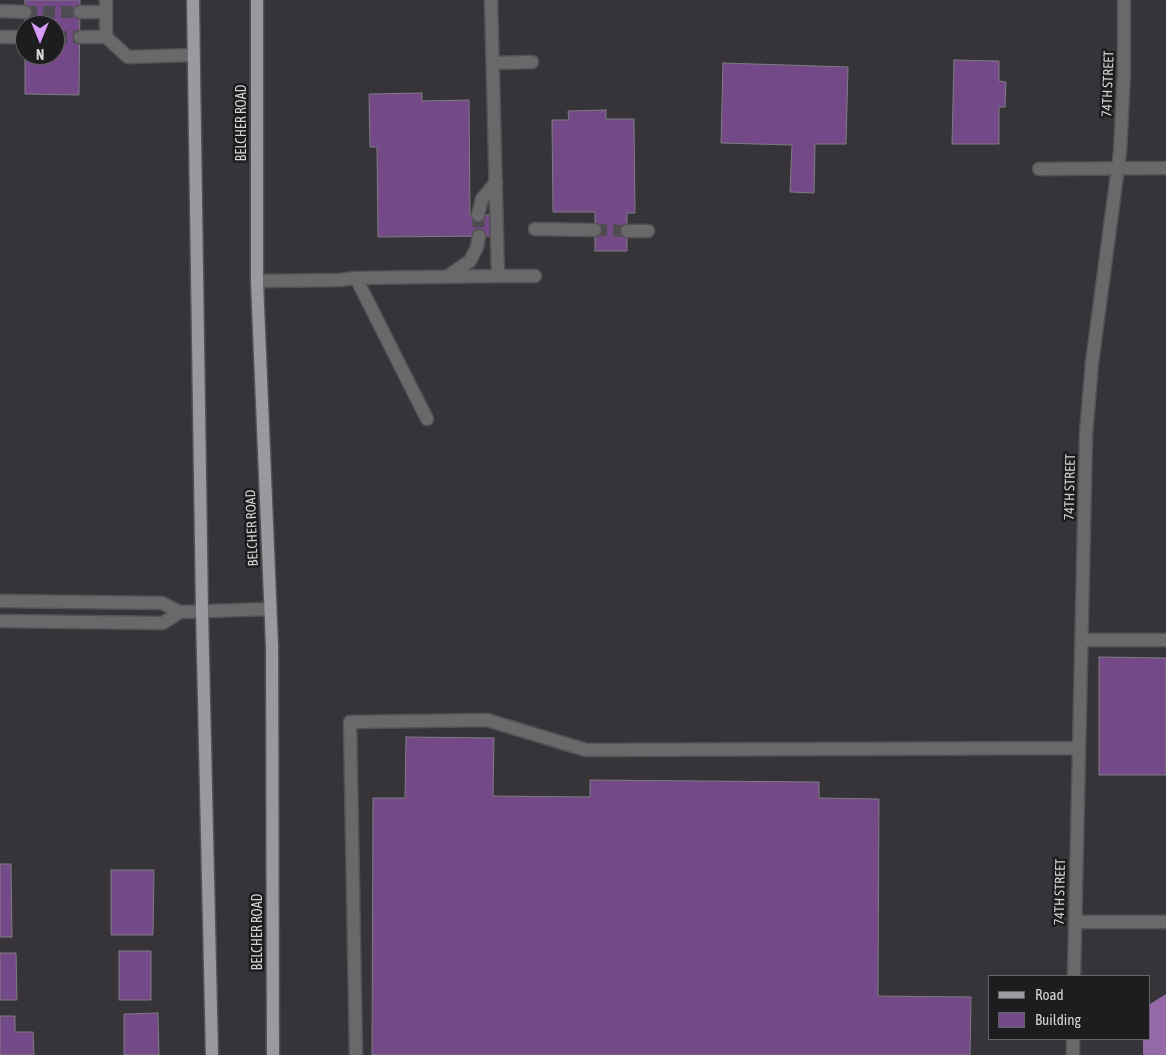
<!DOCTYPE html>
<style>
body{margin:0}
#map{position:relative;width:1166px;height:1055px;overflow:hidden;background:#363438;font-family:"Asap Condensed",sans-serif}
canvas{display:block}
.legend{position:absolute;left:988px;top:975px;width:162px;height:65px;box-sizing:border-box;background:#1d1c1e;border:1px solid #676568;margin:0;padding:6px 9px;list-style:none;font-size:15px;color:#d5d3d6}
.legend li{display:flex;align-items:center;gap:10px;height:25px}
.legend b{width:25px;border:1px solid #676568}
.north{position:absolute;left:15px;top:15px;width:50px;height:50px;box-sizing:border-box;background:#1d1c1e;border:1px solid #676568;border-radius:50%;rotate:180deg;font-size:14px;font-weight:700;line-height:20px;text-align:center;color:#d5d3d6}
.north::after{content:'';display:block;margin:auto;width:18px;height:22px;background:#d89af8;clip-path:polygon(50% 0,100% 100%,50% 72%,0 100%)}
</style>
<div id="map">
<canvas width="1166" height="1055"></canvas>
<ul class="legend">
<li><b style="height:6px;background:#9b999d"></b>Road</li>
<li><b style="height:14px;background:#734a87"></b>Building</li>
</ul>
<div class="north">N</div>
</div>
<script>
const ctx = document.querySelector('canvas').getContext('2d');
ctx.lineJoin = 'round';
function paint(path, color) {
  ctx.fillStyle = color;
  ctx.fill(path, 'evenodd');
}
function poly(rows) {
  const path = new Path2D();
  for (const r of rows) {
    path.moveTo(r[0], r[1]);
    for (let i = 2; i < r.length; i += 2) path.lineTo(r[i], r[i + 1]);
  }
  return path;
}
function trace(path, color, width, dash) {
  ctx.strokeStyle = color;
  ctx.lineWidth = width;
  ctx.lineCap = dash ? 'butt' : 'round';
  ctx.setLineDash(dash || []);
  ctx.stroke(path);
}
function drawText(font, color, halo, rows, align = 'center') {
  ctx.font = font + ' "Asap Condensed",sans-serif';
  ctx.lineWidth = 5;
  ctx.setLineDash([]);
  ctx.textBaseline = 'middle';
  ctx.strokeStyle = halo;
  ctx.fillStyle = color;
  for (const [text, x, y, turn = 0] of rows) {
    ctx.save();
    ctx.translate(x, y);
    ctx.rotate((+turn || 0) * Math.PI / 180);
    ctx.textAlign = isNaN(turn) ? turn : align;
    if (halo) ctx.strokeText(text, 0, 0);
    ctx.fillText(text, 0, 0);
    ctx.restore();
  }
}
paint(poly([
 [1166,994,1166,1055,1143,1055,1143,1039,1150,1039,1150,1004]
]), '#9369a8');
const building = poly([
 [25,0,80,0,79,95,25,94,25,0],
 [25,25,55,25,55,55,25,55,25,25],
 [954,60,999,61,999,81,1006,82,1005,107,999,107,999,144,952,144,954,60],
 [723,63,848,67,846,144,815,144,814,193,790,192,792,145,721,143,723,63],
 [422,93,422,101,469,100,470,215,492,215,492,236,378,237,377,147,370,147,369,94,422,93],
 [606,110,606,119,634,119,635,213,627,213,627,251,595,251,595,212,553,212,552,120,569,120,568,111,606,110],
 [1099,657,1166,658,1166,775,1099,775,1099,657],
 [406,737,494,738,493,796,590,797,590,780,819,782,819,798,879,799,878,996,971,997,970,1055,372,1055,373,798,405,798,406,737],
 [0,864,11,864,12,937,0,937,0,864],
 [111,870,154,870,153,935,111,935,111,870],
 [119,951,151,951,151,1000,119,1000,119,951],
 [0,953,16,953,17,1000,0,1000,0,953],
 [158,1013,159,1055,124,1055,124,1014,158,1013],
 [0,1016,15,1016,15,1032,33,1032,34,1055,0,1055,0,1016]
]);
paint(building, '#734a87');
trace(building, '#7f7d81', 1);
trace(poly([
 [25,12,80,12],
 [55,37,80,37],
 [478,215,479,236],
 [595,230,627,231]
]), '#4e4c50', 12, [12, 6]);
const minor = poly([
 [106,0,106,37],
 [0,11,25,12],
 [80,12,106,12],
 [0,37,25,37],
 [80,37,106,37,128,57,194,55],
 [493,63,532,62],
 [1039,169,1166,168],
 [478,215,482,199,496,182],
 [535,229,595,230],
 [627,231,648,231],
 [448,276,470,261,477,247,479,236],
 [498,276,535,276],
 [356,278,498,276,491,0],
 [257,281,340,280,356,278,427,419],
 [0,601,162,603,180,612,270,609],
 [0,621,163,623,180,612],
 [1081,640,1166,640],
 [1075,922,1166,922],
 [1074,976,1086,434,1092,363,1120,152,1124,72,1124,0],
 [356,1055,350,722,487,720,586,750,1078,748],
 [1073,1055,1073,1039]
]);
const major = poly([
 [193,0,202,611,212,1055],
 [257,0,257,281,272,646,273,1055]
]);
trace(minor, '#535154', 15);
trace(major, '#535154', 15);
trace(minor, '#69686a', 12);
trace(major, '#9b999d', 12);
drawText('14px', '#d5d3d6', '#1d1c1e', [
 ["74TH STREET",1108,84,-88],
 ["BELCHER ROAD",242,123,-90],
 ["74TH STREET",1070,487,-89],
 ["BELCHER ROAD",252,528,-92],
 ["74TH STREET",1060,892,-89],
 ["BELCHER ROAD",258,932,-90]
]);
</script>
